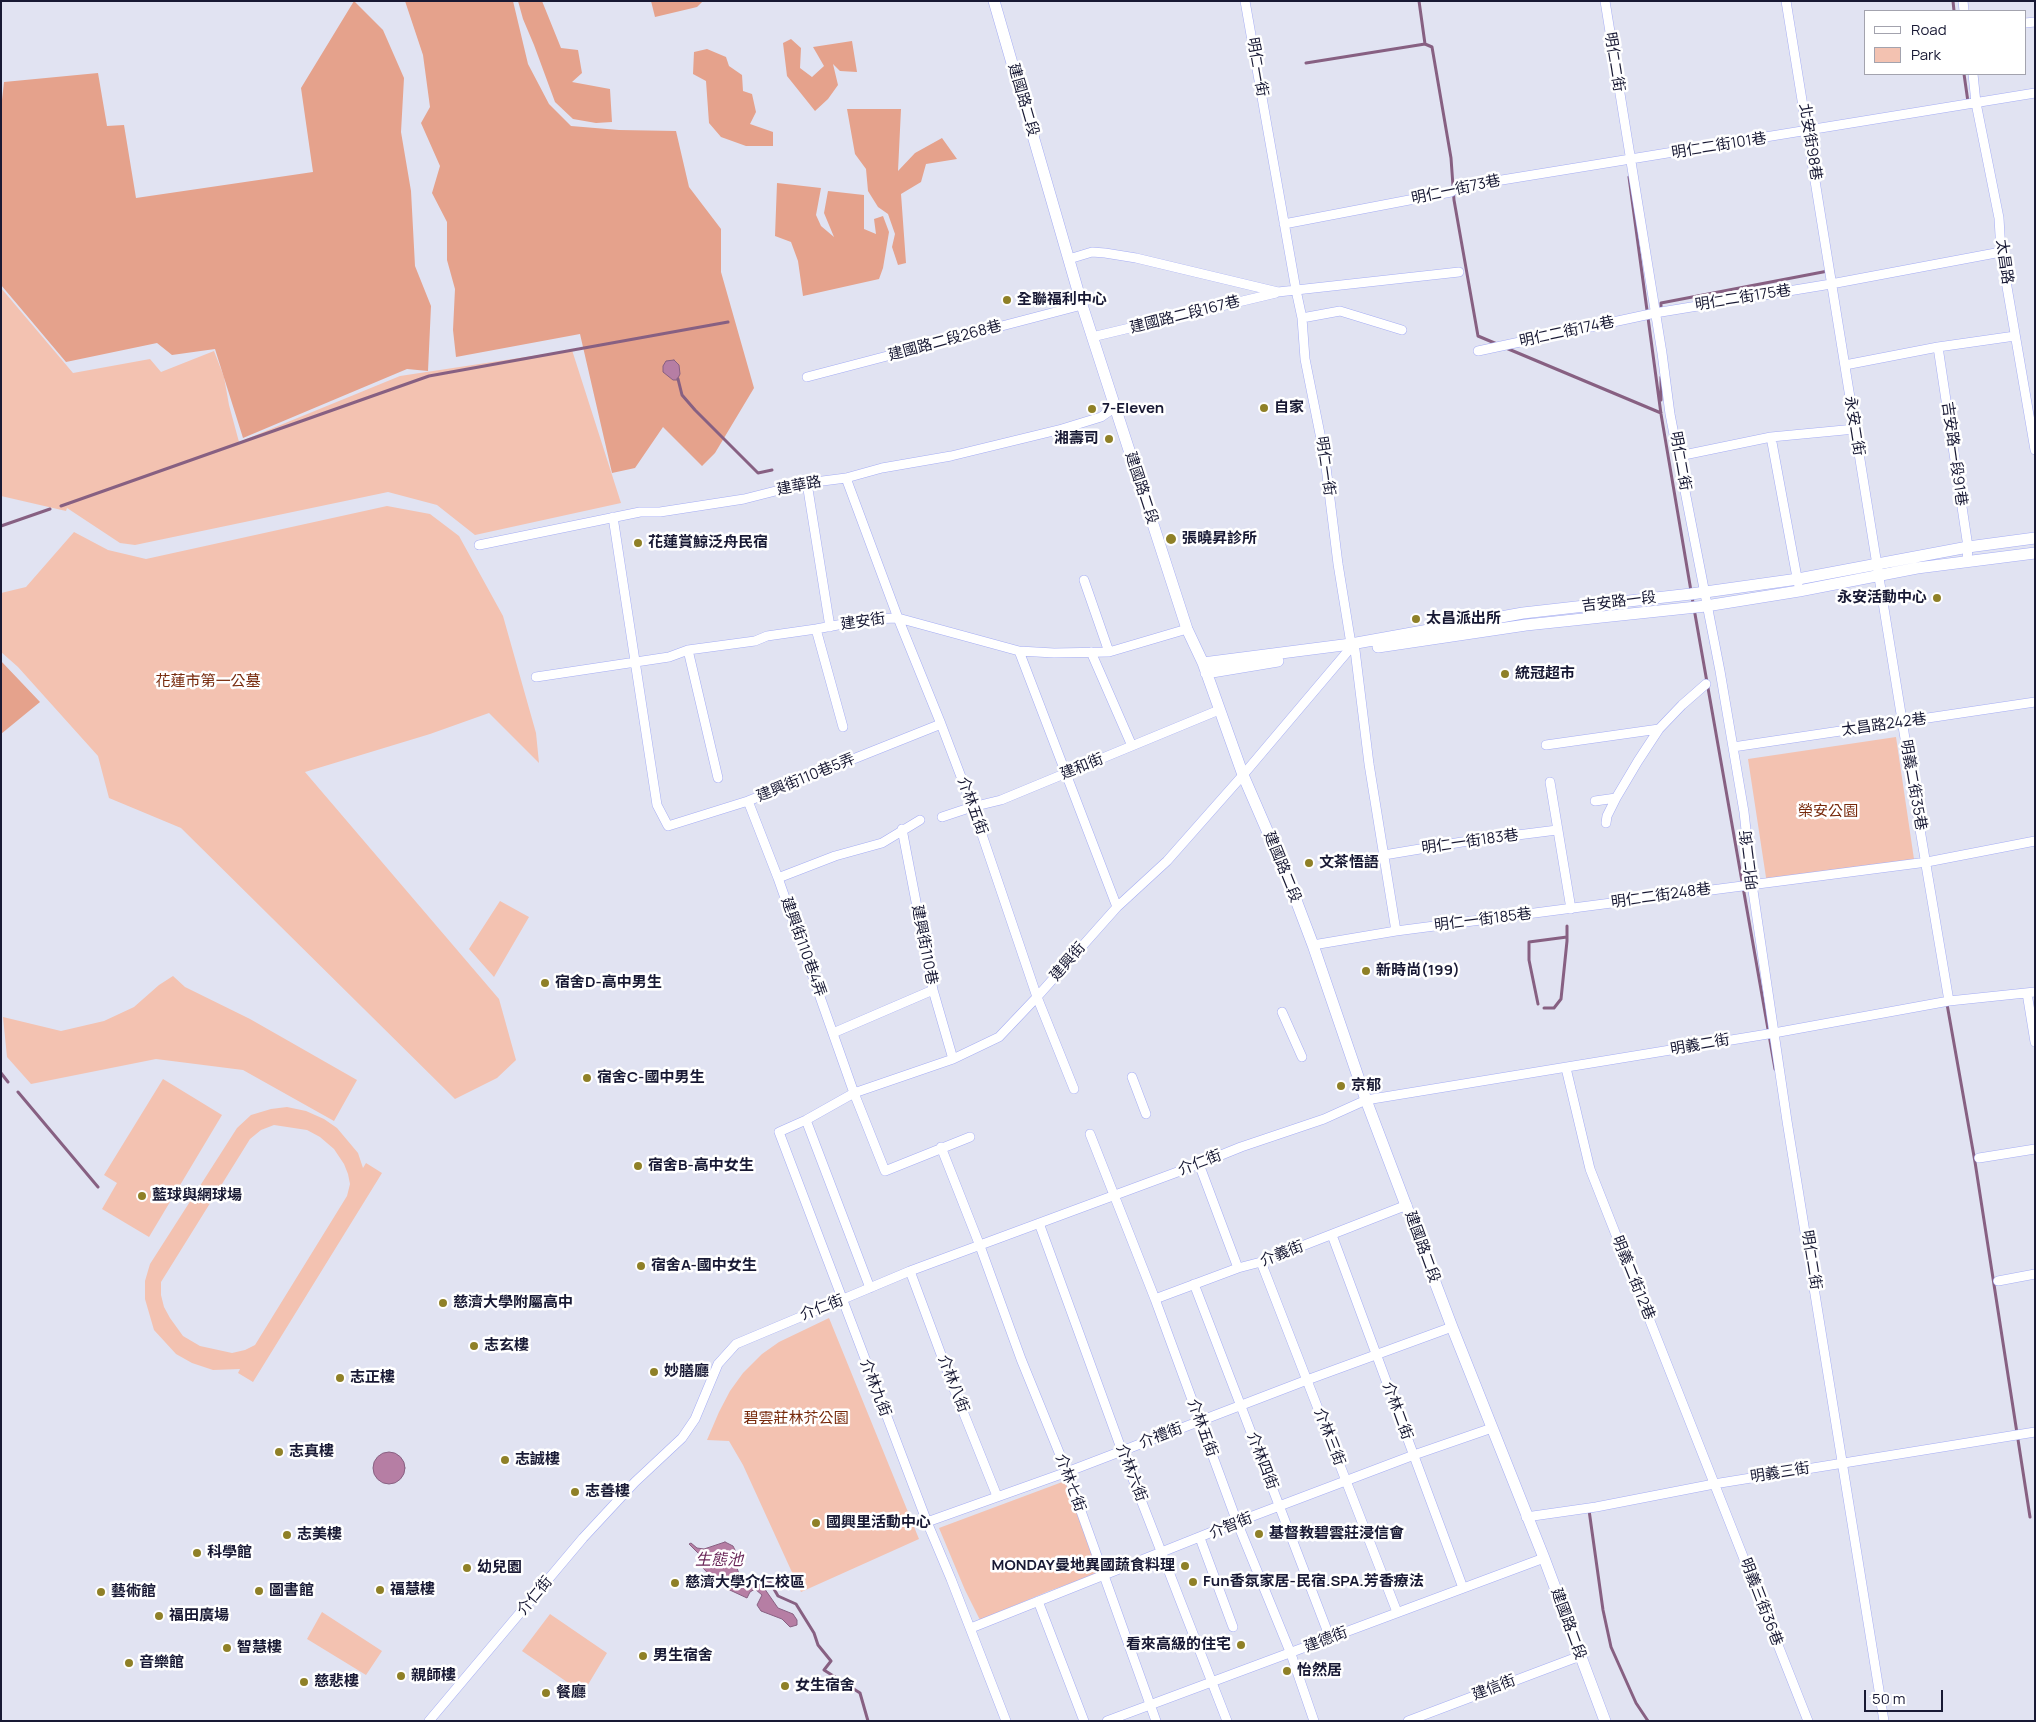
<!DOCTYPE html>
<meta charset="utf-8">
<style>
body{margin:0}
#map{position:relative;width:2036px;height:1722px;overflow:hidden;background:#e1e3f2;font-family:Manrope,sans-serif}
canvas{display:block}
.frame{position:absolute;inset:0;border:2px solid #181934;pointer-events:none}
.legend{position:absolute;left:1864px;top:10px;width:162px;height:65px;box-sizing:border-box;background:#fff;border:1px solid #a3a3ae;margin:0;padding:6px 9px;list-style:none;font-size:15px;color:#181934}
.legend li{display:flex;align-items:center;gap:10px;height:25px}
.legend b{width:25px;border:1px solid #a3a3ae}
.scale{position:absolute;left:1864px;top:1690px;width:79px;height:22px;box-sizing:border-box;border:2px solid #181934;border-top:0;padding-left:6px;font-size:15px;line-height:18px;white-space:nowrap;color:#181934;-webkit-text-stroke:4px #fff;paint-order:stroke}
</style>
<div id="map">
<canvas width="2036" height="1722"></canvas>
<div class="frame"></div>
<ul class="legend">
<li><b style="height:6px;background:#fff"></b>Road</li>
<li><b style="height:14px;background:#f3c2b1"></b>Park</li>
</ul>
<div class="scale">50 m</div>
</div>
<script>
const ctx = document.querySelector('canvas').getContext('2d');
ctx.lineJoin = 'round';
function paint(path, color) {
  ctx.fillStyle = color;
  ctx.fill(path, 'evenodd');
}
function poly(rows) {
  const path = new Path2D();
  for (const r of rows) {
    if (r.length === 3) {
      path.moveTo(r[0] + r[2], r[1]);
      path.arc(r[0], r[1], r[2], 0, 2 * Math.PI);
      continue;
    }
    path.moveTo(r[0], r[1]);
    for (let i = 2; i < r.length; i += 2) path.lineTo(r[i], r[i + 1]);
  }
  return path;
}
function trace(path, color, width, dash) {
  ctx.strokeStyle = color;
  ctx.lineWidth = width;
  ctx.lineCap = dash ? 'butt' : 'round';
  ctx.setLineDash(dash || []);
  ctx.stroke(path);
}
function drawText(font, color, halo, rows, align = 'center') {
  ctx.font = font + ' Manrope,"Noto Sans TC",sans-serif';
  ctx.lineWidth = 5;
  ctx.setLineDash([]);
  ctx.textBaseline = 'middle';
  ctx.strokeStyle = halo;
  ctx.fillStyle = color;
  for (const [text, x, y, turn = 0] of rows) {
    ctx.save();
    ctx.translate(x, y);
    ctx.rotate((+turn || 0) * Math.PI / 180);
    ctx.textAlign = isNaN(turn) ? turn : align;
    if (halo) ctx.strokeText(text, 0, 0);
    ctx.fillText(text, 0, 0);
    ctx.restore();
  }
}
paint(poly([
 [1,288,73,373,150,359,161,372,214,351,224,377,229,405,239,442,400,376,572,350,621,503,475,535,437,505,388,492,135,545,120,543,67,508,66,511,1,496],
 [387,506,430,514,459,536,503,616,536,733,539,763,489,713,430,734,305,772,499,999,516,1060,497,1078,455,1099,181,828,109,798,98,756,18,667,1,652,1,593,26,587,74,532,108,550,146,559],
 [1896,737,1915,866,1767,884,1748,759],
 [500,901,529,917,494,977,469,949],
 [173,976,185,987,250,1019,357,1080,334,1121,243,1070,156,1059,31,1084,7,1057,3,1017,61,1031,104,1021,134,1007,159,985],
 [163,1079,222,1115,149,1237,102,1209,117,1183,104,1175],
 [287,1107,306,1111,324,1119,337,1128,358,1153,363,1168,366,1163,382,1173,253,1382,238,1373,240,1369,213,1370,192,1363,176,1354,154,1330,145,1299,145,1281,150,1264,237,1128,251,1115,271,1109],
 [274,1125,307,1130,320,1137,334,1149,344,1164,348,1174,350,1184,347,1196,255,1345,245,1350,232,1353,200,1346,183,1336,170,1318,164,1307,161,1295,161,1282,250,1139,261,1130],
 [829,1318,919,1539,801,1592,743,1465,729,1441,707,1440,719,1412,730,1391,743,1373,762,1354,779,1342],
 [1065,1481,1099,1573,1049,1591,980,1620,965,1590,939,1528],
 [322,1612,382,1651,366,1675,307,1639],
 [550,1614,607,1653,583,1693,522,1651]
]), '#f3c2b1');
paint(poly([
 [354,1,383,30,404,78,401,132,411,191,415,266,431,306,428,371,407,369,243,438,215,349,172,355,157,343,66,362,1,285,1,109,4,82,98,73,107,126,124,125,136,198,313,172,301,88],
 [405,1,513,1,528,64,549,104,571,126,619,130,676,131,689,187,721,229,721,272,754,388,715,453,702,466,663,427,635,468,612,473,580,334,456,357,453,330,455,289,447,260,447,222,432,193,440,166,421,123,430,107,423,55],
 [518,1,542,1,561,48,578,50,582,73,572,82,610,89,612,122,596,123,573,119,555,102,534,45,523,19],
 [651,1,703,1,697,7,655,17],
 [791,39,801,48,800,68,812,77,824,66,813,47,852,41,857,72,840,71,833,64,838,85,828,99,815,111,787,76,783,43],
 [707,49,726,57,729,66,742,75,743,91,752,94,756,112,750,124,773,132,773,146,746,146,721,137,709,123,706,81,693,74,694,52],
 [847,109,901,109,898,171,915,153,942,138,957,159,926,164,921,182,901,194,906,263,898,265,892,247,895,234,888,214,878,207,868,191,866,169,855,154],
 [777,183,821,188,816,215,821,226,834,237,824,213,828,191,864,195,864,229,876,234,874,219,883,216,889,232,883,268,879,279,803,296,798,261,791,242,775,236],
 [1,661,40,702,1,734]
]), '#e5a28c');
const water = poly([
 [674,360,679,365,680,374,677,380,673,380,663,372,663,366,666,361,674,360],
 [389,1468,16],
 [725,1542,733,1546,737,1554,736,1565,739,1574,747,1582,762,1585,778,1608,793,1614,797,1620,797,1625,790,1627,782,1619,761,1611,757,1605,762,1595,755,1589,750,1592,747,1598,719,1585,703,1568,699,1554,689,1544,691,1543,697,1548,704,1549,725,1542]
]);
paint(water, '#b67ea4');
trace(water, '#876082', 1);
trace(poly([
 [1419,1,1425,44,1432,47,1451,158,1454,200,1478,336,1497,344],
 [1953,1,1954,11],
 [1306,63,1425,44],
 [1964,74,1968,102],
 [1629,177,1661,414,1691,591],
 [1661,310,1661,303,1828,271],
 [1506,348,1661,413],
 [1661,377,1661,400],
 [678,379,682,395,695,410,758,473,772,470],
 [61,506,429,376,728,322],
 [1,526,50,509],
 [1692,597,1775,1069],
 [1538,1004,1529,960,1529,942,1567,937],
 [1947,1004,1975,1162,2030,1517],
 [1544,1008,1554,1008,1561,999,1567,941,1567,926],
 [1,1073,8,1082],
 [18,1092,98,1187],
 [1589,1510,1603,1610,1611,1647,1636,1703,1648,1721],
 [762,1585,764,1578,770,1582,778,1596,796,1604,814,1633,818,1645,831,1661,824,1670,860,1693,868,1721]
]), '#876082', 3);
const minor = poly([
 [1245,1,1296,290,1302,318,1305,359,1325,459,1338,564,1351,644,1355,650,1369,764,1396,931],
 [1605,1,1662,353,1670,414,1720,671,1744,812,1752,884,1787,1121,1884,1721],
 [1786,1,1913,788,1949,1001],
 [1963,1,1964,11],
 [2025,23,2035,22],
 [1973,74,1976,103,1999,218,2001,252,2035,450],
 [1284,224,1451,192,1459,187,2035,93],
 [1069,259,1092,252,1105,253,1136,258,1278,292,1459,272],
 [1302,318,1340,311,1402,330],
 [1092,337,1276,293],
 [1938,347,1968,547,1967,561],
 [1478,351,1655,313,1831,284,2001,252],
 [1845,365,1938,347,2015,336],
 [807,377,1082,305],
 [1771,437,1798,583],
 [1679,456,1771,437,1855,429],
 [846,478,898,618,941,724,974,811,1037,997,1074,1089],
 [807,483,830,627],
 [613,517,657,805,668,826,748,801,941,724],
 [479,545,640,512,660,512,744,499,807,483,846,478,882,468,951,456,1062,429,1101,417,1114,408],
 [1084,580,1109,652],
 [816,629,843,727],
 [688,650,718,778],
 [1019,651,1117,907],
 [1091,652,1132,746],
 [536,677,669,657,688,650,755,641,767,636,816,629,870,619,898,618,1019,651,1054,653,1109,652,1187,629],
 [1546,745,1659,729],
 [1733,747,2035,702],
 [1550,782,1571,909],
 [748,801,778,878,854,1093,885,1171,970,1137],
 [1595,801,1616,798],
 [942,817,972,807,1001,800,1219,710],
 [1606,823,1607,816,1616,798,1638,761,1659,729,1682,705,1706,684],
 [902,829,933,990,953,1059],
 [1384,855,1462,842,1557,830],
 [778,878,835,856,882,843,920,820],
 [1313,945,1396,931,1927,862,2035,841],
 [2027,993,2035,1042],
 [1282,1012,1302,1057],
 [833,1033,933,990],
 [1566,1068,1590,1169,1808,1721],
 [1132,1077,1146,1114],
 [806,1120,870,1288],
 [1090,1134,1155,1299,1237,1522,1291,1654,1314,1721],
 [941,1147,980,1246,1021,1359,1067,1472,1156,1721],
 [1979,1158,2035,1149],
 [1199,1164,1238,1268],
 [1039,1223,1122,1451,1227,1721],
 [1332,1235,1463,1588],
 [1261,1262,1397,1612],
 [910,1271,952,1384,997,1496],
 [1998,1281,2035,1274],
 [1194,1284,1330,1638],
 [1155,1299,1238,1268,1261,1262,1407,1205],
 [1526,1517,1596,1507,1714,1484,2035,1432],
 [927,1522,1067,1472,1307,1380,1452,1327],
 [1200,1538,1233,1627],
 [1038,1601,1084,1721],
 [971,1628,1237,1522,1414,1455,1492,1428],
 [429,1721,583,1538,635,1482,682,1438,695,1419,718,1364,736,1344,910,1271,1199,1164,1241,1147,1324,1119,1366,1100,1774,1033,1949,1001,2035,992],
 [1006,1721,951,1579,927,1522,779,1132,806,1120,854,1093,953,1059,999,1037,1037,997,1117,907,1167,861,1243,775,1348,651],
 [1107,1721,1544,1558],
 [1408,1721,1580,1656]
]);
const tertiary = poly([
 [994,1,1082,305,1187,629,1203,663,1243,775,1288,879,1313,945,1366,1100,1452,1327,1544,1558,1605,1721],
 [1378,647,1526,625,1706,606,1799,591,1917,568,2035,553],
 [1203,663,1351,644,1523,613,1691,594,1798,579,1968,547,2035,538],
 [1206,673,1278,661]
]);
trace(minor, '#a5adf4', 10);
trace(tertiary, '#a5adf4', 12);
trace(minor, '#fff', 9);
trace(tertiary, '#fff', 11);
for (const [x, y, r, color] of [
 [1007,300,5,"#8f8027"],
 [1264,408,5,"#8f8027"],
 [1092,409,5,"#8f8027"],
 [1109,439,5,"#8f8027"],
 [1171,539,6,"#8f8027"],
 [638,543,5,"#8f8027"],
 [1937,598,5,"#8f8027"],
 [1416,619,5,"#8f8027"],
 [1505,674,5,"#8f8027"],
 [1309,863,5,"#8f8027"],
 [1366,971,5,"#8f8027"],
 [545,983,5,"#8f8027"],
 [587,1078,5,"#8f8027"],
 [1341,1086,5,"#8f8027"],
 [638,1166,5,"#8f8027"],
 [142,1196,5,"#8f8027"],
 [641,1266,5,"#8f8027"],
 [443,1303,5,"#8f8027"],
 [474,1346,5,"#8f8027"],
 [654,1372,5,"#8f8027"],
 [340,1378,5,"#8f8027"],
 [279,1452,5,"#8f8027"],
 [505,1460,5,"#8f8027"],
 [575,1492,5,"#8f8027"],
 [816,1523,5,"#8f8027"],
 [1259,1534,5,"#8f8027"],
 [287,1535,5,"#8f8027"],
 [197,1553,5,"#8f8027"],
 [1185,1566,5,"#8f8027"],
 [467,1568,5,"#8f8027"],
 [1193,1582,5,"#8f8027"],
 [675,1583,5,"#8f8027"],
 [380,1590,5,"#8f8027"],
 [259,1591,5,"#8f8027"],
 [101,1592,5,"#8f8027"],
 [159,1616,5,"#8f8027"],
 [1241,1645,5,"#8f8027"],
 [227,1648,5,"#8f8027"],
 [643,1656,5,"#8f8027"],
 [129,1663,5,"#8f8027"],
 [1287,1671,5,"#8f8027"],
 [401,1676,5,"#8f8027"],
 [304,1682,5,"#8f8027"],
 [785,1686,5,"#8f8027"],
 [546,1693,5,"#8f8027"]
]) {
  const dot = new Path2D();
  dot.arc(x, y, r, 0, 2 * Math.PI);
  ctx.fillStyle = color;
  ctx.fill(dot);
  trace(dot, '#fff', 2);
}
drawText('15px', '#181934', '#fff', [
 ["明仁二街",1614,62,81],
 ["明仁一街",1257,67,80],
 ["建國路二段",1023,100,74],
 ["北安街98巷",1810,142,81],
 ["明仁二街101巷",1719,146,-9],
 ["明仁一街73巷",1456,190,-12],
 ["太昌路",2004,262,82],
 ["明仁二街175巷",1743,298,-9],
 ["建國路二段167巷",1185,315,-14],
 ["明仁二街174巷",1567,332,-12],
 ["建國路二段268巷",945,341,-15],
 ["永安二街",1854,426,81],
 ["吉安路一段91巷",1954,454,82],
 ["明仁二街",1680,461,80],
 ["明仁一街",1325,466,82],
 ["建華路",799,486,-11],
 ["建國路二段",1141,488,72],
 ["吉安路一段",1619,602,-7],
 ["建安街",863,622,-8],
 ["太昌路242巷",1884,725,-8],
 ["建和街",1082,767,-22],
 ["建興街110巷5弄",806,778,-22],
 ["明義二街35巷",1913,785,80],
 ["介林五街",972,806,70],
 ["明仁一街183巷",1470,842,-8],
 ["明仁二街",1750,860,-97],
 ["建國路二段",1282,867,68],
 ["明仁二街248巷",1661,896,-8],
 ["明仁一街185巷",1483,920,-7],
 ["建興街110巷",924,945,79],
 ["建興街110巷4弄",803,947,70],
 ["建興街",1068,962,-49],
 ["明義二街",1700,1045,-10],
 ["介仁街",1200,1163,-21],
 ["建國路二段",1422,1247,70],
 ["介義街",1282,1254,-21],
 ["明仁二街",1811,1260,81],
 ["明義二街12巷",1633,1278,68],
 ["介仁街",822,1308,-21],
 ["介林八街",953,1384,69],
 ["介林九街",875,1388,69],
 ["介林二街",1397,1411,70],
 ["介林五街",1202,1428,70],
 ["介禮街",1161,1436,-21],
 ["介林三街",1329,1437,69],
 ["介林四街",1262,1461,69],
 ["介林六街",1131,1473,69],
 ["明義三街",1780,1473,-9],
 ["介林七街",1070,1483,70],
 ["介智街",1231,1526,-22],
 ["介仁街",535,1596,-50],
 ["明義三街36巷",1761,1602,69],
 ["建國路二段",1568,1624,70],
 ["建德街",1326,1640,-21],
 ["建信街",1494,1688,-21]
]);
drawText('bold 15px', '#181934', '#fff', [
 ["全聯福利中心",1017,300],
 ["自家",1274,408],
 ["7-Eleven",1102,409],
 ["湘壽司",1099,439,"right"],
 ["張曉昇診所",1182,539],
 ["花蓮賞鯨泛舟民宿",648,543],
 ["永安活動中心",1927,598,"right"],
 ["太昌派出所",1426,619],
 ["統冠超市",1515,674],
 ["文茶悟語",1319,863],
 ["新時尚(199)",1376,971],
 ["宿舍D-高中男生",555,983],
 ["宿舍C-國中男生",597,1078],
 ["京郁",1351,1086],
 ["宿舍B-高中女生",648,1166],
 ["藍球與網球場",152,1196],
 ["宿舍A-國中女生",651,1266],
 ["慈濟大學附屬高中",453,1303],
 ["志玄樓",484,1346],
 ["妙膳廳",664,1372],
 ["志正樓",350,1378],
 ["志真樓",289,1452],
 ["志誠樓",515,1460],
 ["志善樓",585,1492],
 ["國興里活動中心",826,1523],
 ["基督教碧雲莊浸信會",1269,1534],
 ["志美樓",297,1535],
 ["科學館",207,1553],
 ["MONDAY曼地異國蔬食料理",1175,1566,"right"],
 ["幼兒園",477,1568],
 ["Fun香氛家居-民宿.SPA.芳香療法",1203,1582],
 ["慈濟大學介仁校區",685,1583],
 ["福慧樓",390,1590],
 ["圖書館",269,1591],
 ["藝術館",111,1592],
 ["福田廣場",169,1616],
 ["看來高級的住宅",1231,1645,"right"],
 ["智慧樓",237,1648],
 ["男生宿舍",653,1656],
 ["音樂館",139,1663],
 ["怡然居",1297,1671],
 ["親師樓",411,1676],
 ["慈悲樓",314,1682],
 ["女生宿舍",795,1686],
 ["餐廳",556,1693]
], 'left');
drawText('15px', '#772a0c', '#fff', [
 ["花蓮市第一公墓",208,682],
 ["榮安公園",1828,812],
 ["碧雲莊林芥公園",796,1419]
]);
drawText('italic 16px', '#692557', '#fff', [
 ["生態池",719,1561]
]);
</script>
